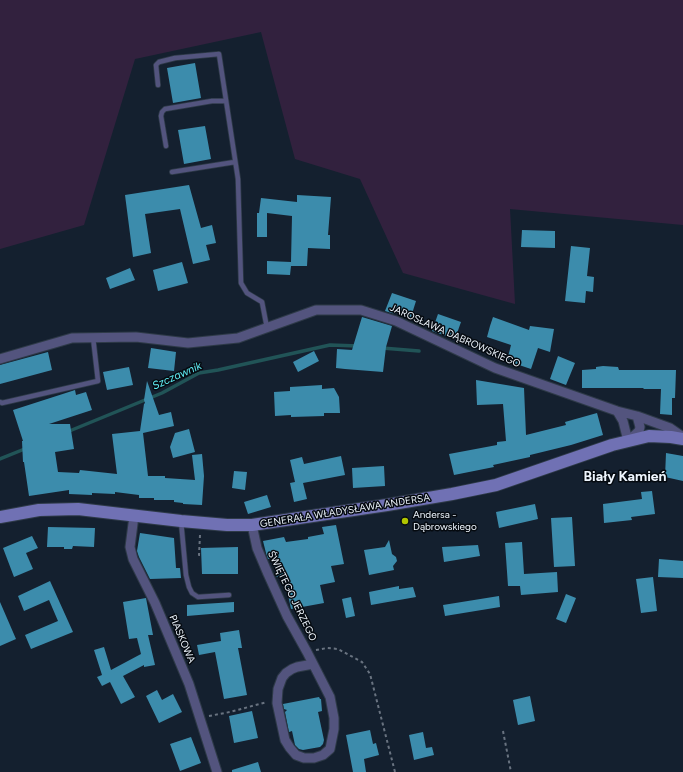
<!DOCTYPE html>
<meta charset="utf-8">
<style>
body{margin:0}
canvas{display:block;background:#14202f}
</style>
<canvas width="683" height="772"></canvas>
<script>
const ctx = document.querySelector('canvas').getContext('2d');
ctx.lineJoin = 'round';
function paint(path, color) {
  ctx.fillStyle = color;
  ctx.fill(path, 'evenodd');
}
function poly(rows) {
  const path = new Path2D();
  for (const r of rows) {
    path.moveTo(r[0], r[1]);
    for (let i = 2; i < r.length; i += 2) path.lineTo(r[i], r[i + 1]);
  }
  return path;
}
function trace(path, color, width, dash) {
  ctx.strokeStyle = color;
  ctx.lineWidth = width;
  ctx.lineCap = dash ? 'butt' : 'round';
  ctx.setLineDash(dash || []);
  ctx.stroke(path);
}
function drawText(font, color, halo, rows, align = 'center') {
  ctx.font = font + ' Figtree,sans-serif';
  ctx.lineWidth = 3;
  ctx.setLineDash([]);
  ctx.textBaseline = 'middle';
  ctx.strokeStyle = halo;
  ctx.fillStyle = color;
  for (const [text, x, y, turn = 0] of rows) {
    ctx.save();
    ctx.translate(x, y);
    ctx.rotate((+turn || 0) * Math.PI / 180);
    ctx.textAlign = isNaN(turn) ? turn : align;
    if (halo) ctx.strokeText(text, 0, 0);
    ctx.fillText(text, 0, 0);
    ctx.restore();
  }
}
paint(poly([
 [0,0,683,0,683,225,510,209,515,304,403,273,360,179,295,159,261,32,135,59,84,225,0,249]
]), '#32213e');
trace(poly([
 [382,348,419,351],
 [67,432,162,393,199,373,218,370,330,345,358,346],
 [0,459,27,448]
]), '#215457', 3.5);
paint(poly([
 [195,63,201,98,173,103,167,68],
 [205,126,211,159,184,164,178,130],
 [189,185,201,228,212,225,216,243,206,245,210,260,193,264,180,209,145,214,151,253,133,257,125,195],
 [297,195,331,197,328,235,330,235,330,249,308,248,307,266,291,266,290,275,267,274,267,261,291,262,292,216,267,213,267,237,257,237,257,213,262,213,259,213,261,198,297,202],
 [522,230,555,231,555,248,521,247],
 [571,246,590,248,587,276,594,277,593,292,586,291,585,303,565,301],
 [182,262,188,283,158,291,153,270],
 [130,268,135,280,110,289,106,278],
 [392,293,416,301,411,317,396,312,395,314,385,311],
 [438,314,461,322,455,339,432,331],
 [362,317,392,326,386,347,383,372,345,369,336,368,337,349,352,350],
 [493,317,529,330,530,326,554,329,550,352,538,348,531,369,507,361,511,345,487,337,490,326],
 [151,348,176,352,174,371,148,368],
 [314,351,319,361,298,372,293,362],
 [48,352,52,370,0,384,0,365],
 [558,356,575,363,566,385,550,379],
 [603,366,618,367,619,370,676,370,675,398,672,398,672,415,660,414,661,389,644,389,643,388,582,388,582,370,596,369,596,367],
 [129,367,133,385,107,390,103,372],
 [476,380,524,388,526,435,566,425,565,422,597,413,603,435,571,445,530,455,530,457,493,465,494,467,454,475,449,454,497,445,497,442,506,441,503,404,477,405],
 [147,381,159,415,171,412,174,426,143,433,148,476,165,476,165,478,195,480,192,455,202,454,204,476,202,505,183,504,183,503,174,502,174,500,154,500,154,498,139,498,139,495,115,492,115,494,92,493,92,495,69,494,69,490,29,496,24,462,23,462,22,441,23,441,13,410,72,391,75,390,76,395,86,392,92,410,49,424,70,424,74,449,55,452,58,472,79,473,80,470,117,474,112,434,140,431,144,404,145,403,144,400],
 [322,385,322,389,334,388,339,397,340,413,324,413,324,416,291,417,291,415,275,416,274,392,290,391,290,387],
 [189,429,195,452,173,458,170,447,175,433],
 [666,453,683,456,683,481,665,477],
 [341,456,345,475,303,483,307,499,294,502,290,483,295,482,290,460,302,457,304,464],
 [384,466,385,486,353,488,352,468],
 [234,471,247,472,245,490,232,488],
 [652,491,655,514,631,517,632,520,604,523,603,504,642,499,641,492],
 [267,495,271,507,248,514,244,502],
 [535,504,538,519,499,528,496,512],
 [572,517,575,566,554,567,551,518],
 [336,525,344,564,331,566,335,582,320,585,324,603,291,609,284,575,276,577,273,558,268,559,266,553,263,541,284,537,286,542,308,539,308,537,324,534,322,527],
 [48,527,95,528,94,547,73,546,72,549,64,549,64,547,47,547],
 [140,533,174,538,176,568,180,568,181,578,150,579,139,557,137,551],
 [32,536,38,548,26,553,33,569,14,577,3,548],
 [389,540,392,554,396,557,397,561,393,566,394,570,369,575,364,550,385,547],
 [522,542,524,574,557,572,558,592,521,595,520,586,508,586,505,543],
 [478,545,480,556,444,562,442,547],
 [238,547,238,574,202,574,201,548],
 [659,559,683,561,683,578,658,577],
 [653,577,657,611,641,613,636,579],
 [50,581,73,632,31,649,25,635,58,621,49,600,24,611,18,596],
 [399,586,399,589,413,587,416,597,371,605,369,592],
 [566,594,576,598,566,623,556,619],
 [499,596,500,607,445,616,443,605],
 [351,597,355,616,346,618,342,599],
 [146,598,153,635,148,635,155,665,144,667,144,665,123,676,135,697,121,704,110,682,102,686,97,677,102,675,94,650,104,647,111,670,141,654,137,638,129,639,123,602],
 [0,602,16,639,0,646],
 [234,602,234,612,187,616,187,605],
 [239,630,242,648,238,648,247,695,224,699,215,652,199,655,197,645,221,641,220,633],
 [157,690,162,700,173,694,182,712,159,723,146,696],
 [530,696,535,721,518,725,513,700],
 [319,697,320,699,321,699,322,711,318,712,324,740,323,744,320,747,303,750,299,749,295,745,292,731,289,732,285,712,287,710,284,709,283,704],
 [252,711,258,738,234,743,229,716],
 [370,730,373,744,376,743,379,755,364,759,366,772,353,772,346,735],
 [423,732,426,748,432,747,434,755,414,760,409,735],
 [191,737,201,763,180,771,170,744],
 [258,762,261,772,232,772,232,770]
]), '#3c8cac');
const lane = poly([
 [158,85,156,65,159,62,175,58,219,54,238,179,241,283,247,293,262,302,267,328],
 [166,146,161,116,162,112,165,109,212,101,226,101],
 [172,172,235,162],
 [0,402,2,403,98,381,93,337],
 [181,521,186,575,189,587,192,593,198,597,229,595]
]);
const street = poly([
 [0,359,72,338,136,337,188,343,238,338,316,310,361,310,396,321,495,368,617,411,637,416,670,428,683,437],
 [617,411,623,421,628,441],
 [629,440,639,431,640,427,637,416],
 [134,516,130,547,133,559,155,603,189,684,217,772],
 [252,525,257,548,268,574,287,616,307,652,330,697,334,718,334,729,330,749,323,755,314,758,304,758,296,755,290,748,285,740,277,703,278,689,282,678,286,673,292,669,297,667,313,664]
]);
const secondary = poly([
 [0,517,39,510,78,509,181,521,227,525,252,525,387,505,452,494,496,485,612,445,649,436,671,437,683,439]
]);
trace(lane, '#2e3a48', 6);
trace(street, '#2e3a48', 11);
trace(secondary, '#2e3a48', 14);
trace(poly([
 [200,535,199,555,201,555],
 [316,650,327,648,338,649,362,662,370,674,395,772],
 [209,716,230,712,267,702],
 [503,731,511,772]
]), '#697380', 2, [3, 3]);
trace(lane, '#53547e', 4.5);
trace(street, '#53547e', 9);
trace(secondary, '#7071b4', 12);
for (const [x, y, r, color] of [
 [405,521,4,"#b0c500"]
]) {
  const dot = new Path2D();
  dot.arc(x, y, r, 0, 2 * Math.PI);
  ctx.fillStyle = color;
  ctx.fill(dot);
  trace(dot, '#050a10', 1.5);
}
drawText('10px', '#eef5fd', '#050a10', [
 ["JAROSŁAWA DĄBROWSKIEGO",455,336,24],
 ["GENERAŁA WŁADYSŁAWA ANDERSA",345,511,-9],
 ["ŚWIĘTEGO JERZEGO",292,596,64],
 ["PIASKOWA",182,639,67]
]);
drawText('10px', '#eef5fd', '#050a10', [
 ["Andersa -",413,515],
 ["Dąbrowskiego",413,527]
], 'left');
drawText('italic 11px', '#60edf4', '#050a10', [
 ["Szczawnik",177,376,-24]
]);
drawText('bold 14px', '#eef5fd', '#050a10', [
 ["Biały Kamień",625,477]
]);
</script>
